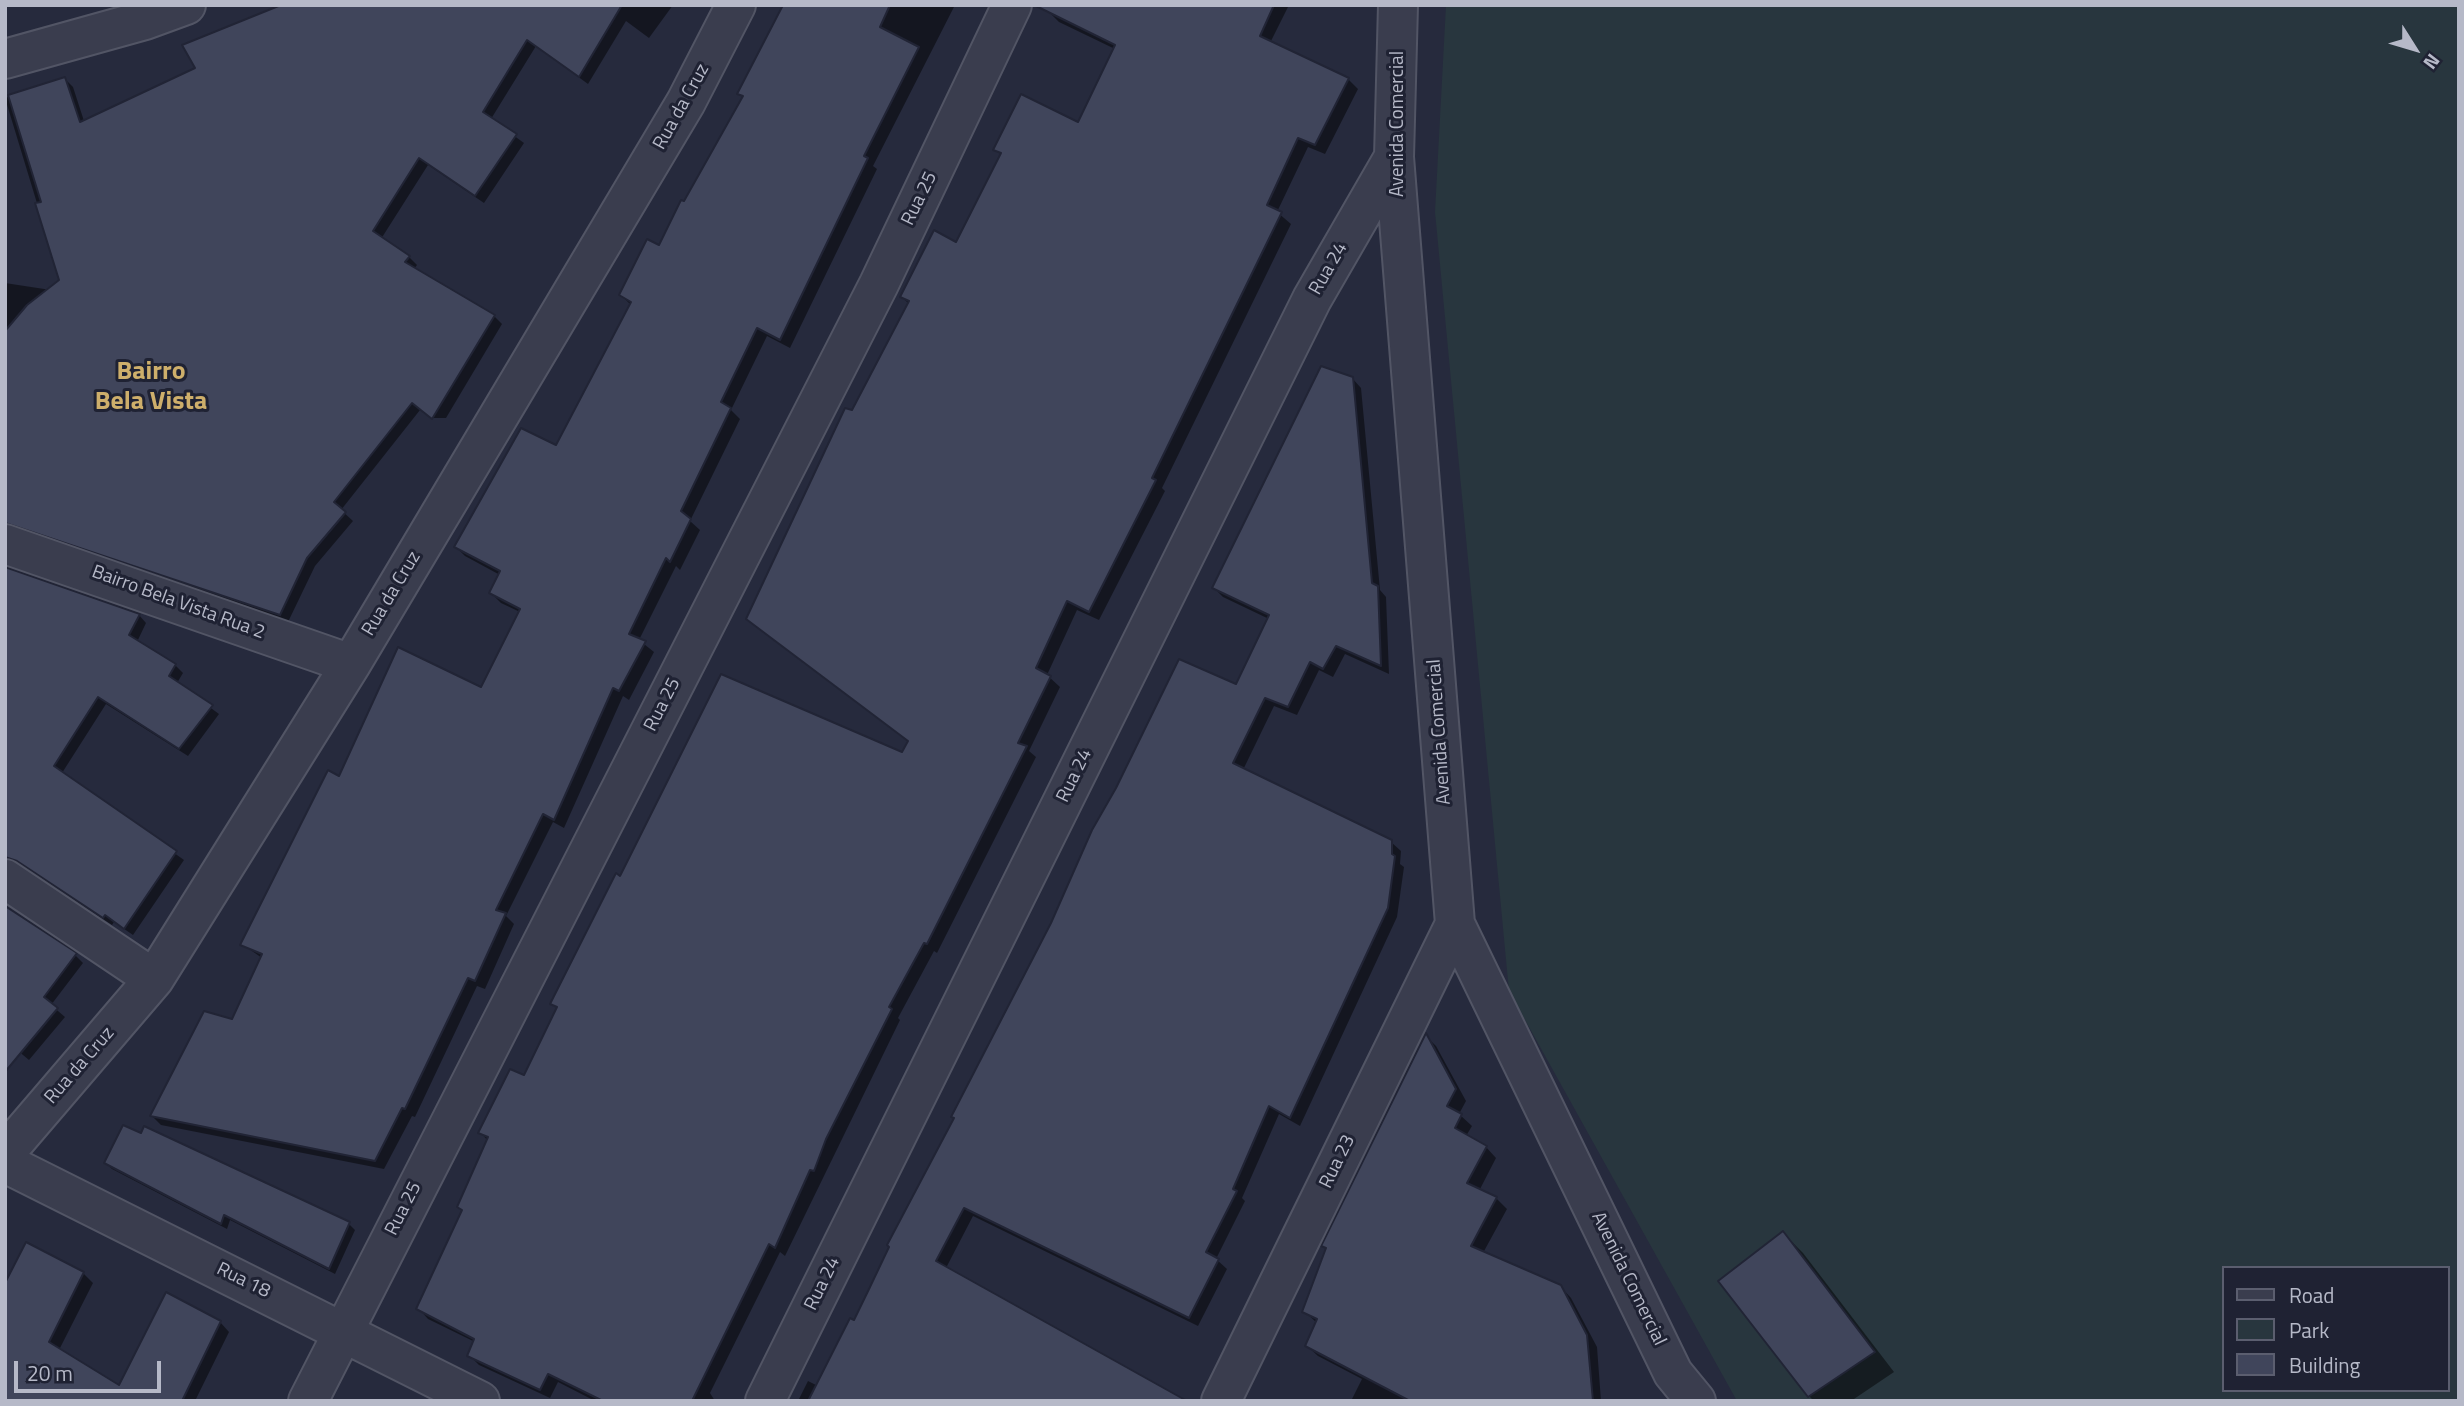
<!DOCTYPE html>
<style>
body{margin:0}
#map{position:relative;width:2464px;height:1406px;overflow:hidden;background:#262a3d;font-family:"Titillium Web",sans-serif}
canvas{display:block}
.frame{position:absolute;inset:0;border:7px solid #b6b9c8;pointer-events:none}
.legend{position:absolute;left:2222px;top:1266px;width:228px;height:126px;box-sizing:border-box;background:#1f2233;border:2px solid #5b5e6f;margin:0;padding:9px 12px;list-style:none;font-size:21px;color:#b6b9c8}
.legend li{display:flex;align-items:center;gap:14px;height:35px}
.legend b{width:35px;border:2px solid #5b5e6f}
.north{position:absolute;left:2380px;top:14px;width:70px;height:70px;-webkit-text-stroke:5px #1f2233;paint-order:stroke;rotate:127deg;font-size:19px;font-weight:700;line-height:28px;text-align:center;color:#b6b9c8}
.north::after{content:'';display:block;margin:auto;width:24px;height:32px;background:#b6b9c8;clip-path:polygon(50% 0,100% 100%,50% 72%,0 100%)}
.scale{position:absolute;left:14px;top:1361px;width:147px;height:32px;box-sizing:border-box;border:4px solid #b6b9c8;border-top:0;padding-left:9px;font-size:21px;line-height:24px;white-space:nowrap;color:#b6b9c8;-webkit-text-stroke:5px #1f2233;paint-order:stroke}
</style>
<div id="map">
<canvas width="2464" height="1406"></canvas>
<div class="frame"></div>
<ul class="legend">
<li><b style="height:9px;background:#3a3d4e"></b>Road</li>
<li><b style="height:19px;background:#28363e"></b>Park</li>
<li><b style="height:19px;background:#40455b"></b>Building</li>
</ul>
<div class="north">N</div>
<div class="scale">20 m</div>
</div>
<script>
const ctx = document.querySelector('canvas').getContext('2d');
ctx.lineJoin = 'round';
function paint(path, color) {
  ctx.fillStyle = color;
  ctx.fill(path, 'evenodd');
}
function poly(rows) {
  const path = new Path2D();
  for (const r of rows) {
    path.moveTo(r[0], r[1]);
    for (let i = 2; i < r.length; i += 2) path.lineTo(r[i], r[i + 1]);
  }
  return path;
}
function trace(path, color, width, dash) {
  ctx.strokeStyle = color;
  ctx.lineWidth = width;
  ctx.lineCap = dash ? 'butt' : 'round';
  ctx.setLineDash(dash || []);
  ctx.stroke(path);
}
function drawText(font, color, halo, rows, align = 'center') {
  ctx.font = font + ' "Titillium Web",sans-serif';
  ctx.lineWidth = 6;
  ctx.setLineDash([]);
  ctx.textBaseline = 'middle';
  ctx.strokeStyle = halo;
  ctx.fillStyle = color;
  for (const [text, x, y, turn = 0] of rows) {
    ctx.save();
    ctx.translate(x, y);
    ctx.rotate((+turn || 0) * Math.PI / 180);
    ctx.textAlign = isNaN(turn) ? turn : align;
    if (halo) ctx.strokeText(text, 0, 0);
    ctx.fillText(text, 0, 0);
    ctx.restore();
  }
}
paint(poly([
 [1446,5,2459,5,2459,1401,1737,1401,1509,991,1435,212],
 [2224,1268,2448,1268,2448,1390,2224,1390]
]), '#28363e');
paint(poly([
 [283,5,673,5,649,38,626,21,588,84,536,46,491,119,524,143,484,203,428,165,381,239,409,257,417,265,414,269,494,316,502,324,446,418,431,418,420,410,341,510,353,521,315,566,288,622,5,532,5,283,64,292,5,98,65,79,73,87,84,121,197,68],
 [785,5,955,5,873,166,877,169,790,348,767,336,731,410,740,419,690,521,700,530,680,570,676,566,639,640,654,652,629,700,623,696,564,828,553,822,506,916,514,924,485,989,477,986,415,1117,412,1116,384,1169,161,1125,152,1116,233,1022,262,958,242,944,339,779,482,689,520,612,501,603,491,593,500,575,465,556,456,547,557,447,630,304,621,295,660,247,685,204,744,98,739,94],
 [1052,5,1289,5,1270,43,1348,79,1358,89,1325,154,1308,147,1277,212,1291,224,1162,488,1165,491,1099,620,1077,610,1047,675,1060,687,1029,751,1036,757,937,953,934,951,898,1018,900,1020,785,1256,780,1252,710,1393,715,1401,595,1401,558,1382,550,1398,479,1365,469,1355,475,1342,428,1319,419,1309,464,1211,488,1141,481,1133,525,1077,558,1009,552,1003,621,878,903,754,909,742,748,618,909,304,902,297,957,244,1002,156,996,149,1079,124,1115,49,1059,22,1049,12],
 [1352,378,1361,388,1380,590,1386,597,1389,674,1345,654,1333,677,1319,670,1297,715,1274,706,1243,770,1391,842,1401,851,1400,864,1404,867,1397,917,1300,1126,1279,1114,1242,1198,1245,1201,1216,1259,1227,1269,1198,1326,973,1216,946,1268,1163,1401,798,1401,808,1381,818,1386,1237,687,1269,619,1223,597,1214,588],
 [5,569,139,615,146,623,137,642,175,665,183,673,177,683,219,714,188,756,106,704,62,773,184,860,133,935,114,922,112,925,26,868,16,865,5,866],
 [75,955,83,963,51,1005,65,1017,29,1060,5,1040],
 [1426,1036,1436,1046,1466,1101,1459,1114,1472,1126,1466,1136,1486,1147,1496,1158,1479,1191,1496,1198,1507,1209,1483,1253,1560,1286,1571,1298,1597,1347,1601,1401,1351,1401,1362,1379,1318,1356,1307,1346,1317,1323,1304,1311],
 [106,1163,349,1224,355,1230,335,1274,230,1220,227,1229,112,1169],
 [1783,1233,1803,1253,1894,1372,1851,1401,1814,1401,1809,1396],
 [83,1273,93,1283,59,1350,119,1388,220,1322,229,1332,195,1401,5,1401]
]), '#0007');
const building = poly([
 [281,5,622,5,579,77,527,40,483,112,517,134,475,196,419,158,373,231,410,256,405,262,495,315,432,419,412,403,334,502,346,512,307,558,280,615,5,523,5,331,27,305,59,280,35,203,41,202,8,95,65,77,80,122,195,68,182,45,281,5],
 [783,5,890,5,880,27,919,47,864,156,868,158,780,340,757,328,721,402,731,408,681,511,691,519,670,562,666,558,629,634,646,641,619,691,613,688,554,820,543,814,496,910,506,913,475,981,468,978,405,1109,402,1108,375,1161,150,1116,204,1011,232,1019,262,954,240,945,328,770,339,776,398,647,481,687,520,609,489,593,500,571,454,547,521,428,556,445,631,302,619,295,647,239,659,245,681,200,684,201,743,96,737,94,783,5],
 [1034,5,1274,5,1260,36,1349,78,1315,145,1298,138,1267,205,1282,212,1152,478,1156,480,1089,612,1067,601,1036,668,1051,676,1018,743,1027,746,927,944,924,943,889,1007,892,1009,826,1139,814,1171,810,1170,775,1248,769,1244,692,1401,603,1401,548,1374,540,1390,467,1356,474,1339,416,1309,462,1210,457,1207,488,1137,478,1133,510,1069,524,1075,557,1007,550,1004,616,873,620,876,721,674,902,752,908,741,746,619,845,408,852,410,909,301,900,297,934,230,956,242,1001,153,993,150,1021,94,1078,122,1115,45,1034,5],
 [1321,366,1353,377,1372,583,1378,586,1381,666,1336,646,1323,669,1310,662,1288,707,1265,698,1233,763,1392,840,1392,854,1395,856,1388,908,1290,1118,1269,1106,1233,1189,1237,1191,1206,1252,1219,1259,1189,1318,964,1208,936,1261,1187,1401,808,1401,850,1318,854,1320,870,1287,889,1247,887,1245,954,1118,951,1117,1051,923,1092,830,1116,788,1179,659,1236,684,1269,615,1212,588,1321,366],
 [5,567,140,614,129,635,176,664,169,676,213,705,179,749,98,697,54,766,177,851,124,929,105,915,103,918,17,861,5,857,5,567],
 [5,906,77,953,44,997,58,1008,5,1072,5,906],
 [1426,1033,1456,1089,1447,1106,1462,1114,1455,1128,1487,1146,1467,1183,1497,1197,1471,1246,1561,1285,1587,1335,1593,1401,1410,1401,1305,1346,1317,1319,1302,1312,1326,1248,1321,1246,1426,1033],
 [123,1125,141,1133,144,1126,350,1222,329,1269,224,1215,221,1224,104,1163,123,1125],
 [1783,1231,1875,1352,1808,1397,1718,1281,1783,1231],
 [26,1242,84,1272,49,1342,119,1385,166,1292,221,1321,182,1401,5,1401,5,1283,26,1242]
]);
paint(building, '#40455b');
trace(building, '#212435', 2);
const minor = poly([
 [1398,5,1394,157,1455,924,1673,1373,1696,1401],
 [5,59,145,20,186,5],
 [5,544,351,664],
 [5,879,154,979],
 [5,1153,154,979,351,664,686,102,736,5],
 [5,1163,480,1401],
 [308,1401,879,284,1012,5],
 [765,1401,1312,299,1394,157],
 [1221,1401,1455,924]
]);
trace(minor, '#525565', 42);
trace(minor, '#3a3d4e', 38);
drawText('19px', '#b6b9c8', '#1f2233', [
 ["Rua da Cruz",682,107,-61],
 ["Avenida Comercial",1398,124,-90],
 ["Rua 25",920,199,-64],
 ["Rua 24",1329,269,-60],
 ["Rua da Cruz",392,594,-59],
 ["Bairro Bela Vista Rua 2",178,603,20],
 ["Rua 25",663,705,-63],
 ["Avenida Comercial",1440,732,-94],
 ["Rua 24",1075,776,-64],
 ["Rua da Cruz",80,1066,-49],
 ["Rua 23",1338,1162,-64],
 ["Rua 25",404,1209,-63],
 ["Avenida Comercial",1628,1279,64],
 ["Rua 18",243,1281,26],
 ["Rua 24",823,1284,-64]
]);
drawText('bold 26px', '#ceaf6b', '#1f2233', [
 ["Bairro",151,373],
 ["Bela Vista",151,403]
]);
</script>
